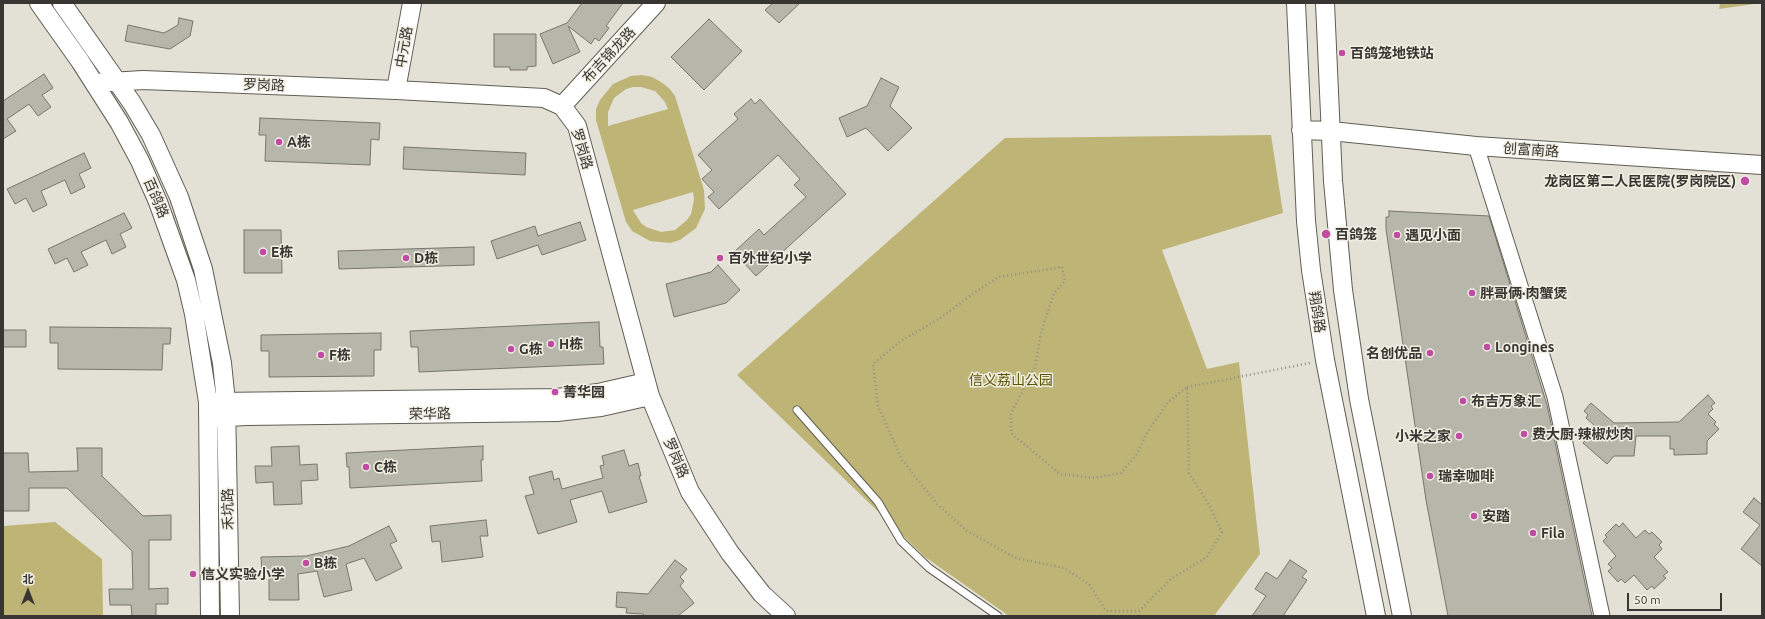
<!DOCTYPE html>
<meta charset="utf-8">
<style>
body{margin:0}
#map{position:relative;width:1765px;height:619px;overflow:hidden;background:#e3e1d5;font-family:Ubuntu,"Noto Sans SC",sans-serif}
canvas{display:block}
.frame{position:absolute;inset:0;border:4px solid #373632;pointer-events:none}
.north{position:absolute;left:8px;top:571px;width:40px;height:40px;-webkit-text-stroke:3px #f0efe2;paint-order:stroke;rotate:0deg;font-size:11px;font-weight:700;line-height:16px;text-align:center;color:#373632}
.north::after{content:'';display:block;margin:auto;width:14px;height:18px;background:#373632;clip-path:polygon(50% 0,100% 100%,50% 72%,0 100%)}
.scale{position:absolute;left:1627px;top:593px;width:95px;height:18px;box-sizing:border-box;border:2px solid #373632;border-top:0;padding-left:5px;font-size:12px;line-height:14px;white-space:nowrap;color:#373632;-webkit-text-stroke:3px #f0efe2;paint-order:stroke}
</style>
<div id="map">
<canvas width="1765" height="619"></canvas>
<div class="frame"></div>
<div class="north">北</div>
<div class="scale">50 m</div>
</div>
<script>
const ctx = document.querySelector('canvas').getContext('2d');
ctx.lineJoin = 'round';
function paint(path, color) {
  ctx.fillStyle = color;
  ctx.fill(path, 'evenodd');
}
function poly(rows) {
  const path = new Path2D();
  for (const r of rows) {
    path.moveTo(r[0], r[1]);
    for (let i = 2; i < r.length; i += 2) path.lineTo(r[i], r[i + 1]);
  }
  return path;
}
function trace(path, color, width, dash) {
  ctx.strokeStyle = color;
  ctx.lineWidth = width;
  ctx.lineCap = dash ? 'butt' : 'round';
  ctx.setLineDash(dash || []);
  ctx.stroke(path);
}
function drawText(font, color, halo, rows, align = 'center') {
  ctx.font = font + ' Ubuntu,"Noto Sans SC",sans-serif';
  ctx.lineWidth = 3;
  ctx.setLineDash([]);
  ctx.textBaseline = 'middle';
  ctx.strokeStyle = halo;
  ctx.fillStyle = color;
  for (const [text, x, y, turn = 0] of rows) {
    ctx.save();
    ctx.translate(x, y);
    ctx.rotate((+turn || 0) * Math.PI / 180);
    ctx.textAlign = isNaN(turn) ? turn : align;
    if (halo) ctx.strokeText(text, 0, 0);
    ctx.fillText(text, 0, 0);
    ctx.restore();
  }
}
paint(poly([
 [1720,3,1761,3,1719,9],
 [642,75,652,77,661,82,669,88,675,96,704,190,705,209,696,228,680,240,670,243,650,241,632,231,626,222,596,120,596,109,600,100,613,84,631,76],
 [633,87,641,87,655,91,665,102,668,109,608,126,608,112,614,98,626,89],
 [693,192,694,200,691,214,687,220,675,230,661,232,646,227,641,223,633,210],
 [1271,135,1283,213,1162,250,1207,369,1239,362,1260,554,1214,616,1009,616,925,557,737,375,1005,138],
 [55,522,102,559,103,616,3,616,3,526]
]), '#bdb476');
const building = poly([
 [582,3,623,3,606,26,609,28,599,41,595,38,591,44,568,26,580,52,553,64,540,34,567,23,582,3],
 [773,3,800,3,779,23,765,10,773,3],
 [179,18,193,21,190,36,170,49,125,41,128,25,164,33,178,25,179,18],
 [709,19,742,51,704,90,671,57,709,19],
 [494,34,536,34,536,66,527,67,527,70,510,70,510,67,494,67,494,34],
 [44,74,53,88,42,95,51,107,38,116,29,104,7,119,16,131,3,139,3,101,44,74],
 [881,78,899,87,890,106,912,128,888,151,866,128,847,137,839,118,867,106,881,78],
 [751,99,755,104,760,99,846,194,756,276,734,252,759,229,764,235,806,197,794,185,800,179,778,155,719,209,708,197,714,192,702,179,712,170,698,155,738,119,734,114,751,99],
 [260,118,380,123,379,140,371,139,370,165,265,161,266,135,259,135,260,118],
 [404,147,526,153,525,175,403,169,404,147],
 [84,153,91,168,79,174,85,187,71,194,65,180,41,191,47,205,33,212,26,198,15,204,7,189,84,153],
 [1389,211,1489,216,1547,405,1592,616,1448,616,1426,500,1386,229,1386,217,1389,217,1389,211],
 [124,213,132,228,120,234,126,247,112,254,106,240,81,252,88,265,74,272,67,258,55,264,48,249,124,213],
 [580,222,586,240,542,255,538,245,497,259,491,241,535,226,538,236,580,222],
 [244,230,281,230,282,273,244,273,244,230],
 [474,247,474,265,339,269,338,251,474,247],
 [718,265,740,290,726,303,674,317,666,284,711,272,718,265],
 [599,322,600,347,603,347,604,364,419,372,418,347,411,347,410,331,599,322],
 [50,327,171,328,170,344,163,344,162,370,58,369,58,343,50,343,50,327],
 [3,330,26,330,26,347,3,347,3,330],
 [381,333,381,350,374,350,374,376,269,377,269,351,261,351,261,335,381,333],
 [1708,395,1715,403,1711,406,1713,409,1708,414,1716,422,1714,424,1719,429,1707,441,1707,454,1674,455,1674,449,1670,449,1670,436,1636,436,1634,456,1614,456,1607,464,1583,443,1588,437,1585,435,1594,425,1586,418,1588,415,1584,411,1591,403,1614,423,1679,422,1708,395],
 [299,446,300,465,317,464,318,480,301,481,302,504,274,505,273,482,256,483,255,466,272,466,271,447,299,446],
 [483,446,483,460,481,460,482,481,350,488,349,467,347,467,346,453,483,446],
 [77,448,102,448,102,476,143,516,171,515,171,540,149,540,149,589,168,588,168,604,156,604,156,616,132,616,131,605,110,605,109,589,133,589,132,551,67,488,29,488,29,511,3,511,3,453,28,453,29,472,78,471,77,448],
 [624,450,629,466,638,463,641,476,639,476,647,502,609,513,602,491,570,500,577,522,538,534,525,496,534,494,529,477,552,471,554,480,559,478,562,489,603,478,600,466,604,465,602,456,624,450],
 [1754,498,1762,505,1762,566,1741,549,1760,525,1743,512,1754,498],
 [486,520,488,536,480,536,483,557,442,562,440,541,432,542,430,526,486,520],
 [1623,523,1636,538,1645,530,1649,534,1652,532,1662,542,1659,545,1662,549,1654,557,1668,572,1663,576,1666,578,1654,589,1652,586,1647,590,1634,575,1625,583,1621,579,1618,582,1608,571,1612,568,1608,564,1616,556,1603,541,1607,537,1605,535,1616,524,1619,527,1623,523],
 [389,526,397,541,390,544,402,568,376,581,364,558,346,564,352,590,324,597,317,571,298,574,299,600,269,600,269,574,262,574,261,557,306,556,349,546,389,526],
 [675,560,687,569,680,577,684,581,680,586,694,603,678,616,645,616,643,614,626,613,627,608,616,607,617,592,648,594,675,560],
 [1290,560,1307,571,1302,577,1307,580,1283,616,1252,616,1266,596,1255,589,1266,572,1277,579,1290,560]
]);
paint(building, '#b7b6aa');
trace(building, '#78766c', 1);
const service = poly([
 [797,410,878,502,901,541,929,568,998,616]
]);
const minor = poly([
 [1476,146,1555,397,1602,616]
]);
const tertiary = poly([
 [39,3,80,61,119,122,140,161,158,202,186,280,194,314,208,402,210,616],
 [62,3,132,103,151,135,179,197,203,269,222,363,226,402,230,616],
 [1296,3,1306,221,1311,270,1325,360,1376,616],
 [1325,3,1333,181,1343,290,1359,399,1402,616],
 [94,83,143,80,396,90,544,98,562,106,577,126,650,396,690,492,730,553,762,594,786,616],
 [396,90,412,3],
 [562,106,656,3],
 [1301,130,1331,131,1476,146,1762,165],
 [215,402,557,398,598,393,646,382],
 [215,418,245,416,557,412,601,407,650,396]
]);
trace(service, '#605e54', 9);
trace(minor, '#605e54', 17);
trace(tertiary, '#605e54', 20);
trace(poly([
 [1062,267,1065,281,1054,293,1041,333,1035,367,1011,413,1011,433,1060,474,1094,478,1121,473,1137,454,1147,433,1168,402,1187,387,1189,473,1209,505,1222,532,1207,557,1171,579,1139,611,1106,611,1089,584,1064,568,1016,558,967,531,937,504,902,460,878,406,873,364,901,341,942,317,975,292,999,277,1062,267],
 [1187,387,1310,363]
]), '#919087', 2.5, [1, 3]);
trace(service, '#fff', 7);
trace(minor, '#fff', 15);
trace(tertiary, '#fff', 18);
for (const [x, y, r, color] of [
 [1342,53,4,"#c04ba3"],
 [279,142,4,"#c04ba3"],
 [1745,181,5,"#c04ba3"],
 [1326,234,5,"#c04ba3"],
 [1397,235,4,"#c04ba3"],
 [263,252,4,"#c04ba3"],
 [406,258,4,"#c04ba3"],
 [720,258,4,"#c04ba3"],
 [1472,293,4,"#c04ba3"],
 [551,344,4,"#c04ba3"],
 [1487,347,4,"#c04ba3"],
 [511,349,4,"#c04ba3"],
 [1430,353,4,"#c04ba3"],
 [321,355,4,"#c04ba3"],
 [555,392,4,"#c04ba3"],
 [1463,401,4,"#c04ba3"],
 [1524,434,4,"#c04ba3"],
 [1459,436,4,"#c04ba3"],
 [366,467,4,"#c04ba3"],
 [1430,476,4,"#c04ba3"],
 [1474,516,4,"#c04ba3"],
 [1533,533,4,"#c04ba3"],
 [306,563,4,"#c04ba3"],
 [193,574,4,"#c04ba3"]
]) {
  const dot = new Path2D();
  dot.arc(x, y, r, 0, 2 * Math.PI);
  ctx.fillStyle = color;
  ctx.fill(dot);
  trace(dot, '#f0efe2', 1.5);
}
drawText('14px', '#373632', '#f0efe2', [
 ["中元路",404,47,-80],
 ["布吉锦龙路",609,55,-47],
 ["罗岗路",264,85,2],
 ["罗岗路",582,149,73],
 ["创富南路",1531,150,4],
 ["百鸽路",156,198,67],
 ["翔鸽路",1317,312,81],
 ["荣华路",430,414,-1],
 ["罗岗路",676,458,67],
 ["禾坑路",228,509,-91]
]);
drawText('bold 14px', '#373632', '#f0efe2', [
 ["百鸽笼地铁站",1350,53],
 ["A栋",287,142],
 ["龙岗区第二人民医院(罗岗院区)",1736,181,"right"],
 ["百鸽笼",1335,234],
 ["遇见小面",1405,235],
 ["E栋",271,252],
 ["D栋",414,258],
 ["百外世纪小学",728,258],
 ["胖哥俩·肉蟹煲",1480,293],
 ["H栋",559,344],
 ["Longines",1495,347],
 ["G栋",519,349],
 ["名创优品",1422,353,"right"],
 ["F栋",329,355],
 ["菁华园",563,392],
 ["布吉万象汇",1471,401],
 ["费大厨·辣椒炒肉",1532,434],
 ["小米之家",1451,436,"right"],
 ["C栋",374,467],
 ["瑞幸咖啡",1438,476],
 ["安踏",1482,516],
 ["Fila",1541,533],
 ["B栋",314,563],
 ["信义实验小学",201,574]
], 'left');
drawText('14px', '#5b5201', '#f0efe2', [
 ["信义荔山公园",1011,380]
]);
</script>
